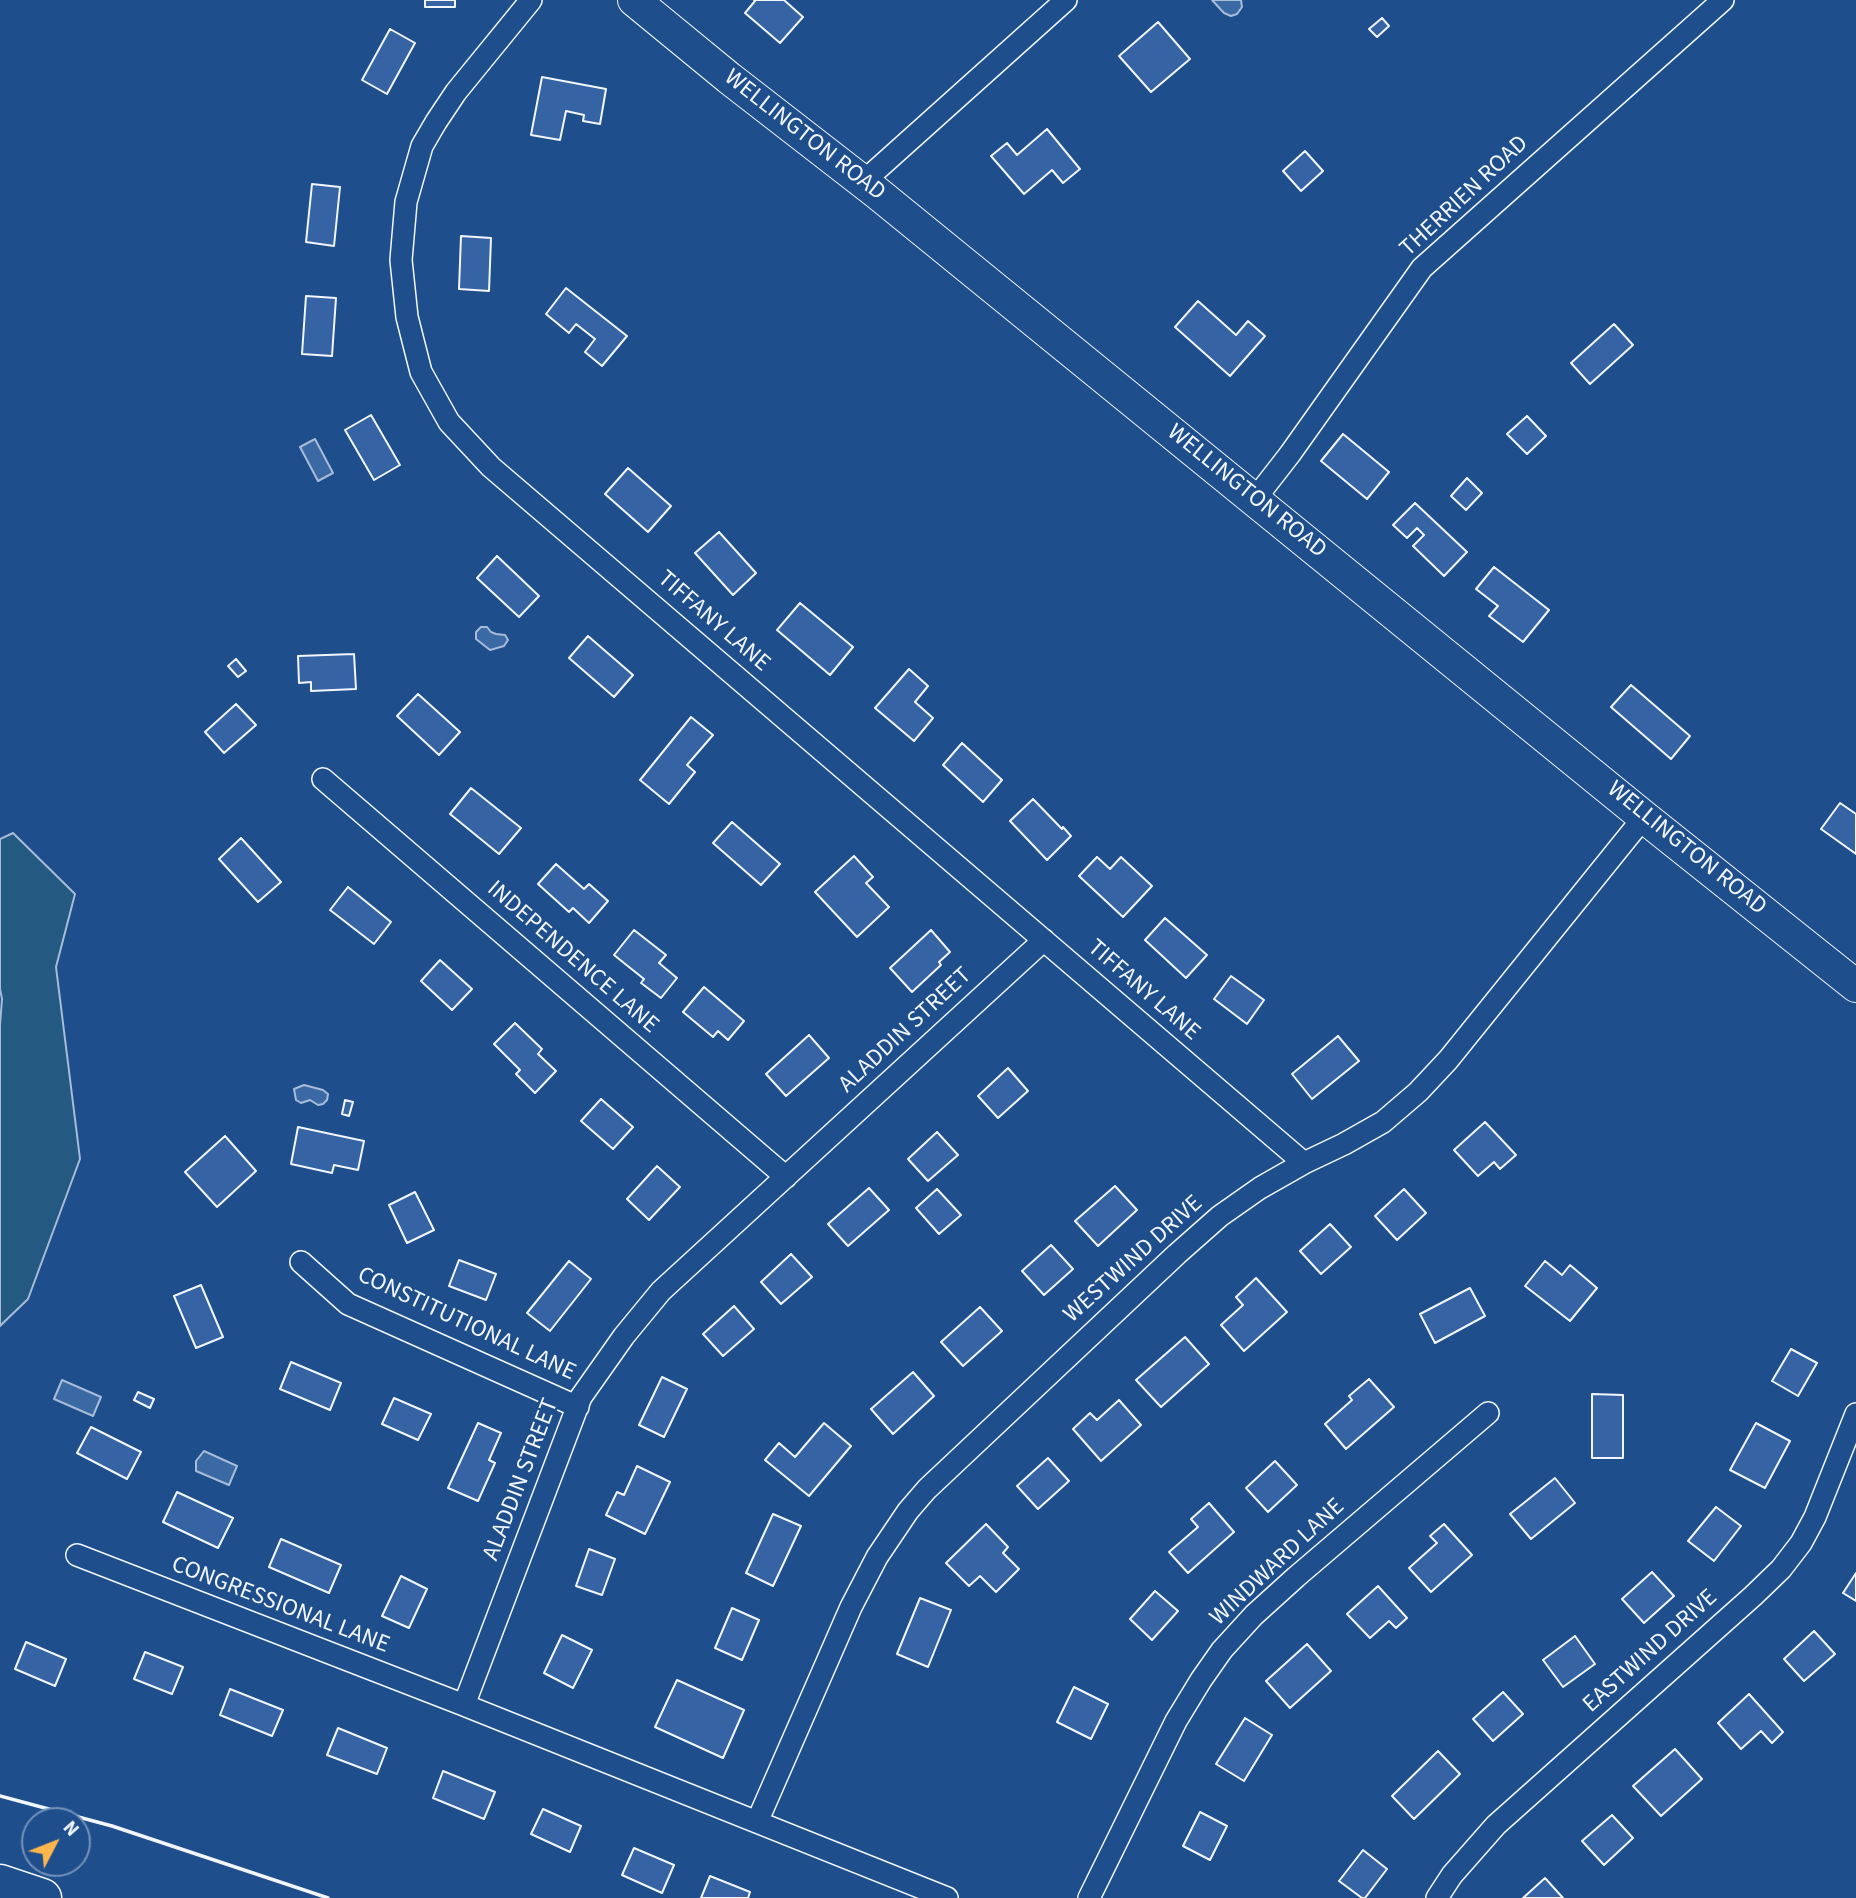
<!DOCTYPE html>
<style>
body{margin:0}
#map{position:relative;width:1856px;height:1898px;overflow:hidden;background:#1f4e8c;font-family:"Source Sans 3",sans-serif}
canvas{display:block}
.north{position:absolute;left:21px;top:1807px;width:70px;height:70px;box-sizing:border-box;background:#1f4e8c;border:2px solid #7391ba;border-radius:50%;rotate:48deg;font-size:19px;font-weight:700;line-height:28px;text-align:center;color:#f2f6ff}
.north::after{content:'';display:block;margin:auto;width:24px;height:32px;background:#ffb74d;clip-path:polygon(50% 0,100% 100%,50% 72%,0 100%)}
</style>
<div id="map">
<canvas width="1856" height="1898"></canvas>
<div class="north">N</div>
</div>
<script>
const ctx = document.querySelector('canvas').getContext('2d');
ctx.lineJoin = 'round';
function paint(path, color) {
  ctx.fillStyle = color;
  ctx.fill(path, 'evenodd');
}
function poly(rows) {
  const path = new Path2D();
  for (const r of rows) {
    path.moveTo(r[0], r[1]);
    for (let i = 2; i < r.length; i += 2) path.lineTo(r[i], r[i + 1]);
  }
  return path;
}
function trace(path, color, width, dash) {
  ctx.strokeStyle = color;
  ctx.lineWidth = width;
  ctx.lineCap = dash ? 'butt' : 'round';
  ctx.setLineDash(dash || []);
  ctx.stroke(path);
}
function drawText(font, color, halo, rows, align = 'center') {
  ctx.font = font + ' "Source Sans 3",sans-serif';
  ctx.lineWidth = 5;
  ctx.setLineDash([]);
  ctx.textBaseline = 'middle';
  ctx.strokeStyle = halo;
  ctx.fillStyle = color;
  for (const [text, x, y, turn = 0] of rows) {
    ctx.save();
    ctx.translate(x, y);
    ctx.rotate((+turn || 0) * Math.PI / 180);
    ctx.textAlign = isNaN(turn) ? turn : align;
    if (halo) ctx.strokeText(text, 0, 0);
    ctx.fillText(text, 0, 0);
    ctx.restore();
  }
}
const green = poly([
 [13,833,75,894,56,967,80,1159,28,1299,0,1326,0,1025,2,999,0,989,0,839,13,833]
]);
paint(green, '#245a82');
trace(green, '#a8bbd7', 2);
const water = poly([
 [1212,0,1241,0,1242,7,1237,14,1231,16,1224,13,1212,0],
 [315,439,333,473,318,481,300,447,315,439],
 [481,627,487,627,491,632,496,634,505,635,508,640,504,646,490,650,476,639,476,632,481,627],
 [304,1085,323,1090,328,1094,327,1100,323,1104,318,1105,310,1100,301,1103,296,1100,294,1089,304,1085],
 [62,1380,101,1397,93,1416,54,1399,62,1380],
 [204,1451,237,1466,229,1485,196,1471,196,1461,204,1451]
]);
paint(water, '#3b69a3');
trace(water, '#a8bbd7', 2);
const building = poly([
 [425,0,455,0,455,7,425,7,425,0],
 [754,0,784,0,803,17,780,43,745,13,755,1,754,0],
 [1382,18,1389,26,1377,37,1369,29,1382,18],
 [1158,22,1190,59,1151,92,1119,56,1158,22],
 [390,29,415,43,387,94,362,80,390,29],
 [542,77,606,89,600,124,583,121,584,115,566,111,560,140,531,135,542,77],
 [1047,129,1080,169,1063,183,1052,170,1024,194,991,156,1007,143,1017,155,1047,129],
 [1305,151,1323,171,1301,191,1283,171,1305,151],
 [312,184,340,187,334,246,306,242,312,184],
 [461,236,491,238,489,291,459,289,461,236],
 [566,288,627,336,602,366,585,352,595,339,576,324,569,333,546,314,566,288],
 [306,296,336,298,332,356,302,354,306,296],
 [1198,301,1236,335,1248,321,1265,336,1230,376,1175,327,1198,301],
 [1614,324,1633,345,1590,384,1571,363,1614,324],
 [371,415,400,465,374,480,345,430,371,415],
 [1527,416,1546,436,1527,454,1507,434,1527,416],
 [1343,434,1389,472,1367,499,1321,461,1343,434],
 [628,468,671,506,648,532,605,494,628,468],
 [1467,478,1482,493,1466,510,1451,496,1467,478],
 [1415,503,1467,552,1444,576,1413,546,1424,535,1417,528,1407,538,1393,525,1415,503],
 [719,532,756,573,733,595,695,553,719,532],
 [497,556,539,596,519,617,477,578,497,556],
 [1494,567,1549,610,1523,642,1489,616,1498,606,1476,589,1494,567],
 [800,603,853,647,830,675,777,630,800,603],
 [588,636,633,675,614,697,569,658,588,636],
 [354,654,356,689,311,691,311,682,299,683,298,656,354,654],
 [236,659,246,671,238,677,228,666,236,659],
 [909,669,928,686,915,702,933,718,914,741,875,708,909,669],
 [1631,685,1690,736,1671,759,1611,707,1631,685],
 [418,694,460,732,439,755,397,716,418,694],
 [236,704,256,725,224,753,205,732,236,704],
 [691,717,713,735,687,765,695,772,669,804,640,780,691,717],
 [962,743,1002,780,983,802,943,765,962,743],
 [471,788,521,828,499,854,450,814,471,788],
 [1033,799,1062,829,1063,827,1071,836,1047,860,1010,821,1033,799],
 [1840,803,1856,814,1856,854,1821,829,1840,803],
 [732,822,780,864,761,885,713,843,732,822],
 [241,838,281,882,258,902,219,859,241,838],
 [854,856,873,877,866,883,889,907,857,937,815,892,854,856],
 [1097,857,1110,869,1121,857,1152,886,1123,917,1079,876,1097,857],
 [556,864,584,889,589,884,608,901,589,923,573,908,569,912,538,884,556,864],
 [348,887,391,922,374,944,330,910,348,887],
 [1165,918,1207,955,1186,978,1145,940,1165,918],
 [634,930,666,955,659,963,677,978,661,998,641,983,644,979,614,955,634,930],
 [931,930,950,952,939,962,941,965,912,992,890,968,931,930],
 [440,960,472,989,452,1010,421,981,440,960],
 [1231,976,1264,1000,1247,1024,1214,999,1231,976],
 [704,987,744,1021,728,1040,718,1031,713,1037,683,1012,704,987],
 [515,1023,542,1049,538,1054,556,1071,535,1093,516,1074,520,1070,494,1044,515,1023],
 [809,1035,829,1058,786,1096,766,1074,809,1035],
 [1338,1036,1359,1061,1312,1099,1292,1074,1338,1036],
 [1008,1068,1028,1091,998,1118,978,1096,1008,1068],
 [601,1099,633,1127,613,1149,581,1121,601,1099],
 [345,1100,353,1102,349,1116,342,1114,345,1100],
 [1485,1122,1516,1155,1500,1169,1494,1162,1478,1176,1454,1150,1485,1122],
 [298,1127,364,1141,358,1170,334,1165,332,1173,291,1164,298,1127],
 [937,1132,958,1155,928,1181,908,1159,937,1132],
 [225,1136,256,1171,217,1207,185,1172,225,1136],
 [657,1166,680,1187,649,1220,627,1199,657,1166],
 [1115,1186,1137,1210,1098,1246,1075,1221,1115,1186],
 [869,1188,889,1210,848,1246,828,1224,869,1188],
 [937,1189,961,1215,939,1234,916,1208,937,1189],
 [1404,1189,1426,1213,1397,1240,1375,1216,1404,1189],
 [415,1192,434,1230,407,1243,389,1205,415,1192],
 [1330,1224,1351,1247,1321,1274,1300,1251,1330,1224],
 [1051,1245,1073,1269,1044,1295,1022,1271,1051,1245],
 [791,1254,812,1277,781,1304,761,1282,791,1254],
 [459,1260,496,1274,486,1300,449,1286,459,1260],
 [569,1261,591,1279,550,1331,527,1313,569,1261],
 [1545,1261,1562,1275,1570,1265,1597,1288,1570,1321,1525,1286,1545,1261],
 [1256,1278,1287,1312,1244,1351,1221,1325,1243,1305,1236,1297,1256,1278],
 [201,1285,223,1337,196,1348,174,1296,201,1285],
 [1470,1288,1485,1316,1435,1343,1420,1314,1470,1288],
 [734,1306,754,1329,723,1356,703,1334,734,1306],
 [980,1307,1002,1331,963,1366,941,1342,980,1307],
 [1185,1337,1209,1364,1161,1407,1136,1380,1185,1337],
 [1791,1349,1817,1363,1798,1396,1772,1381,1791,1349],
 [291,1362,341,1383,330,1410,280,1389,291,1362],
 [913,1372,934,1396,893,1434,871,1409,913,1372],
 [662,1377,687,1389,664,1437,639,1425,662,1377],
 [1369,1379,1394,1407,1346,1449,1325,1424,1352,1400,1349,1396,1369,1379],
 [138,1392,154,1399,150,1408,134,1400,138,1392],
 [1592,1394,1623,1395,1623,1458,1592,1458,1592,1394],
 [394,1398,431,1414,418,1440,382,1424,394,1398],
 [1119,1400,1141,1425,1101,1461,1073,1429,1090,1413,1097,1420,1119,1400],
 [478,1423,501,1433,489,1460,495,1463,478,1501,448,1488,478,1423],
 [824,1423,851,1446,809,1496,765,1460,779,1443,795,1457,824,1423],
 [1756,1423,1790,1441,1765,1488,1730,1470,1756,1423],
 [91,1427,141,1452,127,1479,77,1453,91,1427],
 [1048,1458,1069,1481,1038,1509,1017,1486,1048,1458],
 [1275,1461,1297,1485,1268,1512,1246,1488,1275,1461],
 [637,1466,670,1482,645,1534,606,1515,617,1492,624,1495,637,1466],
 [1555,1478,1575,1503,1531,1539,1510,1514,1555,1478],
 [177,1492,233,1518,218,1548,163,1522,177,1492],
 [1209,1503,1234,1532,1188,1573,1169,1552,1198,1527,1191,1519,1209,1503],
 [1716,1507,1741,1526,1714,1561,1688,1541,1716,1507],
 [773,1514,801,1526,773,1586,746,1573,773,1514],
 [986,1524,1008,1547,1003,1553,1019,1569,996,1592,980,1576,969,1586,946,1563,986,1524],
 [1444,1524,1472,1555,1431,1592,1409,1568,1437,1543,1430,1536,1444,1524],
 [281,1539,341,1565,329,1593,269,1567,281,1539],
 [589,1549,615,1559,602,1595,576,1586,589,1549],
 [1652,1572,1674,1596,1644,1623,1622,1599,1652,1572],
 [1856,1573,1856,1601,1843,1593,1856,1573],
 [401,1576,427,1589,409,1628,382,1616,401,1576],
 [1378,1586,1407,1618,1396,1628,1389,1621,1370,1638,1347,1614,1378,1586],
 [1155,1591,1178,1611,1152,1640,1130,1619,1155,1591],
 [920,1598,951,1610,928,1667,897,1654,920,1598],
 [732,1608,759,1620,742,1660,715,1648,732,1608],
 [1814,1631,1835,1654,1804,1681,1784,1659,1814,1631],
 [562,1635,592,1650,573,1688,544,1673,562,1635],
 [1575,1636,1595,1664,1563,1687,1543,1660,1575,1636],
 [26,1642,66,1659,55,1686,15,1669,26,1642],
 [1307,1644,1331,1671,1290,1708,1266,1681,1307,1644],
 [145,1652,183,1667,172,1694,134,1679,145,1652],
 [677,1680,744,1710,723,1758,655,1727,677,1680],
 [1074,1687,1108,1704,1091,1739,1057,1722,1074,1687],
 [230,1689,283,1710,272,1736,220,1715,230,1689],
 [1503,1692,1523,1714,1493,1741,1473,1719,1503,1692],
 [1749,1694,1783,1732,1772,1743,1761,1731,1741,1749,1718,1723,1749,1694],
 [1245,1718,1272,1735,1244,1781,1216,1764,1245,1718],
 [338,1728,387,1748,377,1774,327,1755,338,1728],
 [1675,1749,1702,1779,1661,1816,1633,1786,1675,1749],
 [1438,1751,1460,1774,1414,1819,1392,1796,1438,1751],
 [443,1771,495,1792,484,1819,433,1798,443,1771],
 [543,1809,581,1826,570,1852,531,1834,543,1809],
 [1200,1812,1227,1826,1210,1860,1183,1846,1200,1812],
 [1612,1815,1633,1838,1604,1865,1582,1841,1612,1815],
 [634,1848,674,1865,662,1893,622,1875,634,1848],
 [1363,1850,1387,1869,1365,1898,1362,1898,1339,1881,1363,1850],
 [710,1876,750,1892,748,1898,701,1898,710,1876],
 [1545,1878,1563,1898,1523,1898,1545,1878]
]);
paint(building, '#3563a3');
trace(building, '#f2f6ff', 2);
const minor = poly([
 [531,0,456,92,436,122,422,146,406,202,401,260,407,317,421,372,449,422,491,467,1304,1163],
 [863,182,1066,0],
 [1255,499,1290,454,1422,268,1723,0],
 [323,779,786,1177],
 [301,1262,348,1304,578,1407],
 [77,1555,464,1705],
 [757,1822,851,1607,877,1557,908,1511,927,1489,1177,1254,1220,1216,1260,1188,1304,1163,1344,1144,1383,1122,1418,1092,1448,1060,1644,817],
 [947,1898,464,1705,581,1397,624,1336,661,1291,1044,940],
 [1089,1898,1176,1721,1201,1680,1222,1650,1254,1615,1296,1577,1488,1413],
 [1437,1898,1452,1875,1496,1825,1753,1596,1781,1569,1801,1543,1815,1517,1856,1414]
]);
const secondary = poly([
 [634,0,729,78,876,192,1644,817,1856,986]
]);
const motorway = poly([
 [0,1884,42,1898]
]);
trace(minor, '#f2f6ff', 24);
trace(secondary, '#f2f6ff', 34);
trace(motorway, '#f2f6ff', 41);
trace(minor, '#1f4e8c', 21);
trace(secondary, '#1f4e8c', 32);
trace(motorway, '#1f4e8c', 38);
trace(poly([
 [0,1796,112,1826,328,1898]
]), '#f2f6ff', 3.5);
drawText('24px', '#f2f6ff', '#1f4e8c', [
 ["WELLINGTON ROAD",804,136,38],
 ["THERRIEN ROAD",1465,197,-43],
 ["WELLINGTON ROAD",1246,492,39],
 ["TIFFANY LANE",713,622,41],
 ["WELLINGTON ROAD",1686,849,39],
 ["INDEPENDENCE LANE",572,958,41],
 ["TIFFANY LANE",1143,991,41],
 ["ALADDIN STREET",906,1031,-43],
 ["WESTWIND DRIVE",1134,1260,-42],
 ["CONSTITUTIONAL LANE",466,1325,25],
 ["ALADDIN STREET",522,1480,-69],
 ["WINDWARD LANE",1278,1563,-43],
 ["CONGRESSIONAL LANE",280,1606,21],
 ["EASTWIND DRIVE",1651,1652,-42]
]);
</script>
